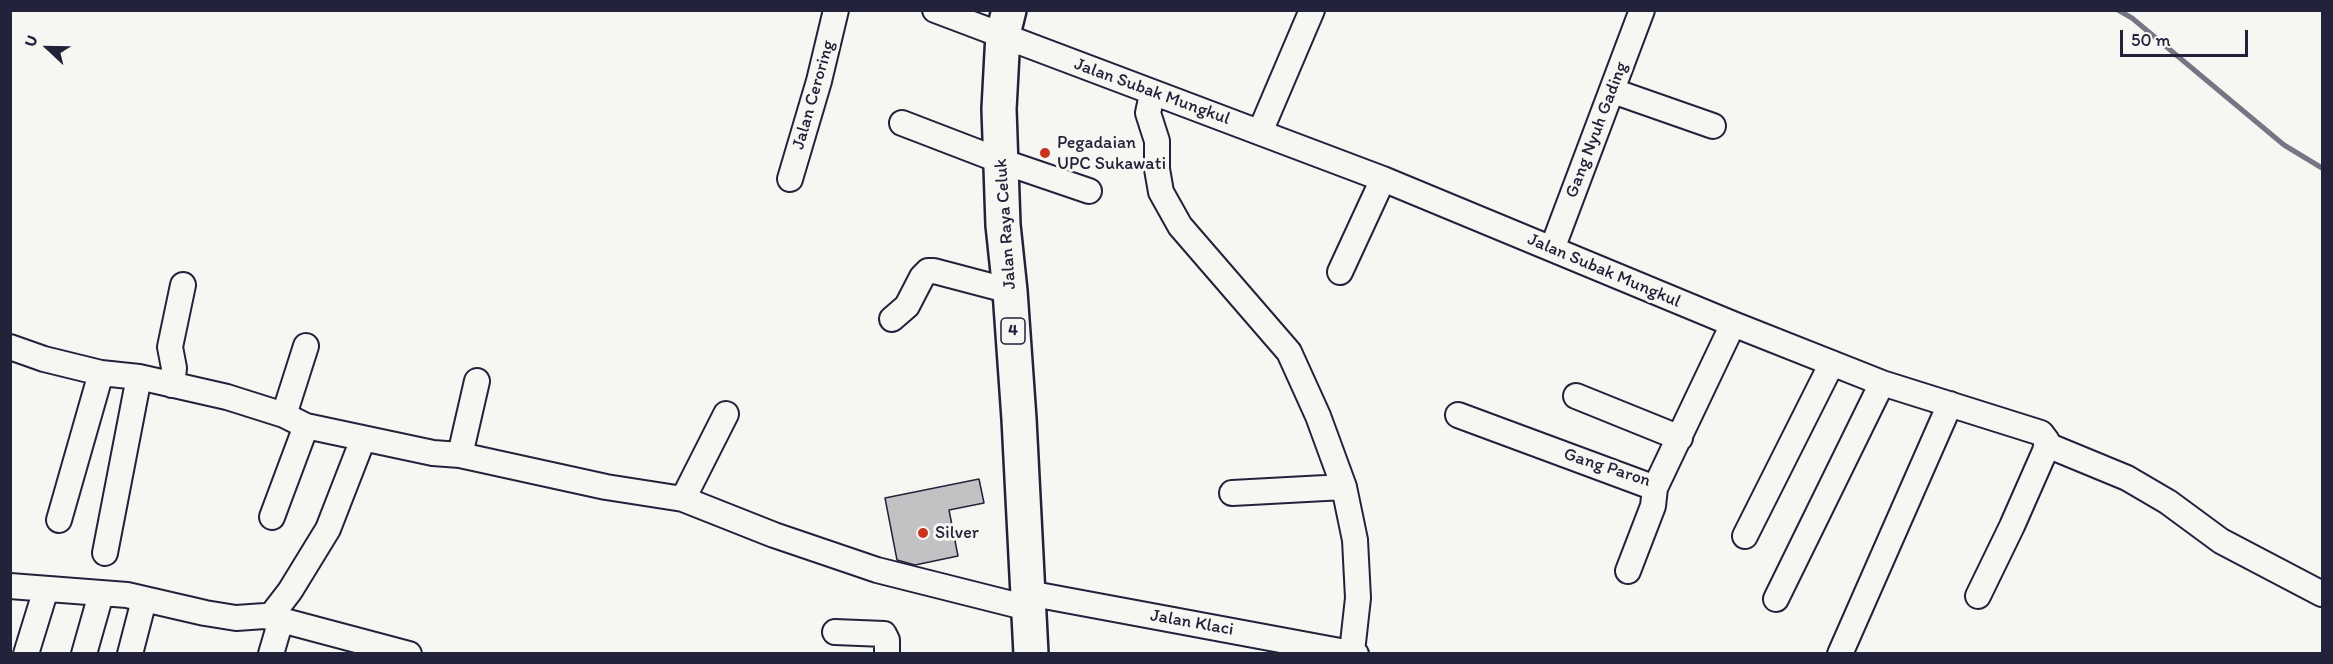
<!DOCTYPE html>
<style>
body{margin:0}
#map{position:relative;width:2333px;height:664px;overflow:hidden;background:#f6f6f2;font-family:Itim,sans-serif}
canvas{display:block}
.frame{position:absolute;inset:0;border:12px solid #22223b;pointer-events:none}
.north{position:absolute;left:18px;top:18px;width:60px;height:60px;-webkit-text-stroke:4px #f6f6f2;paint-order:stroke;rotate:292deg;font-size:16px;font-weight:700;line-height:24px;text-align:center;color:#22223b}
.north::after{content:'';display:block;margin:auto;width:21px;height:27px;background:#22223b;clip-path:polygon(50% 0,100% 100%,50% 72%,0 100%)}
.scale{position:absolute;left:2120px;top:30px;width:128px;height:27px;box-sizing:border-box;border:3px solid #22223b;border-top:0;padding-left:8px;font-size:18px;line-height:21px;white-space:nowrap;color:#22223b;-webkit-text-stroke:4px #f6f6f2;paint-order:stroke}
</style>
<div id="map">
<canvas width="2333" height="664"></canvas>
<div class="frame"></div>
<div class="north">U</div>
<div class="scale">50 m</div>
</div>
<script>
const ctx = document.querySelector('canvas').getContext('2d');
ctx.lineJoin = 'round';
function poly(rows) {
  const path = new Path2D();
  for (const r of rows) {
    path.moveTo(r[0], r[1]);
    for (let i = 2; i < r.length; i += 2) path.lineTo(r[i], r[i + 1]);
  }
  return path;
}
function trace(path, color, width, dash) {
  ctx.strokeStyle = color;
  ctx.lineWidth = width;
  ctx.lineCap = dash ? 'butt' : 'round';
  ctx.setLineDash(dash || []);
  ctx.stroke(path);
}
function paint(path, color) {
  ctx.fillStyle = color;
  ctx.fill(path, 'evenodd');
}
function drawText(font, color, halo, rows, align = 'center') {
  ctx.font = font + ' Itim,sans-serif';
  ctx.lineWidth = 6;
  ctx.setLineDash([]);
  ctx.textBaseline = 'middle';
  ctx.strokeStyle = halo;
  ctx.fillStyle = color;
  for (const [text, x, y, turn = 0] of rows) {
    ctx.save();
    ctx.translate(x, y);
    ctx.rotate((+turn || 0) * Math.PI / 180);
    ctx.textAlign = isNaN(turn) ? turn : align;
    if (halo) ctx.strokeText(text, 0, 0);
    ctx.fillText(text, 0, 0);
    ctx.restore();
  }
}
trace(poly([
 [2118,10,2132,18,2284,145,2322,168]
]), '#757583', 5);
const building = poly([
 [979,479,984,503,949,510,958,556,915,565,897,560,885,498,979,479]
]);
paint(building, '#c2c2c4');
trace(building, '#22223b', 1.5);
const minor = poly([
 [935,10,1383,179,1733,324,1882,383,2041,433,2047,441,2045,451,2012,526,1978,596],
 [1613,91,1713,126],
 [1152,94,1148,113,1157,141,1157,169,1161,192,1180,226,1289,352,1318,416,1344,487,1355,540,1358,598,1352,652],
 [902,123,1001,161,1089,191],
 [1260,132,1312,10],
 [790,179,819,81,836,10],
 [1552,249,1642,10],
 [1340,272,1383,179],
 [892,319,907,306,922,277,928,271,934,271,1010,291],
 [10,347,44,359,101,373,139,377,227,397,284,415,306,426,433,453,460,455,606,487,683,499,774,535,877,570,1028,608],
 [172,385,174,368,170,347,183,285],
 [1576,396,1680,438],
 [284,415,306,346],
 [1458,415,1655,488],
 [2047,445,2127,478,2168,502,2221,541,2322,594],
 [460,455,477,381],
 [1232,493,1344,487],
 [683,499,726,414],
 [272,517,306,426],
 [59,520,101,373],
 [1745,536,1832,363],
 [105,553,139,377],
 [1628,571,1653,506,1655,488,1733,324],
 [10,586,127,595,205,613,236,618,265,616,281,620,271,654],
 [1028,593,1356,654],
 [1776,599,1882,383],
 [270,617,290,591,328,529,363,439],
 [281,620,409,654],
 [835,632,884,634,887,640,887,654],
 [26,654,46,589],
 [84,654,101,594],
 [130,654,144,600],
 [1840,654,1950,404]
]);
const highway = poly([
 [1009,10,1003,34,999,109,1003,225,1010,291,1019,419,1031,654]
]);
trace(minor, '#22223b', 28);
trace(highway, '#22223b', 38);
trace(minor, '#f6f6f2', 24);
trace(highway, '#f6f6f2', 33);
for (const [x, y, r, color] of [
 [1045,153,6,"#c8321e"],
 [923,533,6,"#c8321e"]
]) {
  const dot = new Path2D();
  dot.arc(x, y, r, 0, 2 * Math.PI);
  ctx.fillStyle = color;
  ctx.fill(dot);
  trace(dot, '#f6f6f2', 2);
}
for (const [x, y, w] of [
 [1013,331,24]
]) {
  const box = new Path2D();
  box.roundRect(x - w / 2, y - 13, w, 26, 4.5);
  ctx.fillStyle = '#f6f6f2';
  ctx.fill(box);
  trace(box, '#22223b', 1.5);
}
drawText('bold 16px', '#22223b', null, [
 ["4",1013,331]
]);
drawText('18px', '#22223b', '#f6f6f2', [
 ["Jalan Subak Mungkul",1152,92,20],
 ["Jalan Ceroring",814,95,-74],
 ["Gang Nyuh Gading",1597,130,-69],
 ["Jalan Raya Celuk",1006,224,-94],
 ["Jalan Subak Mungkul",1604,271,23],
 ["Gang Paron",1607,468,18],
 ["Jalan Klaci",1192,623,10]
]);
drawText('18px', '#22223b', '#f6f6f2', [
 ["Pegadaian",1057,143],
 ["UPC Sukawati",1057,164],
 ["Silver",935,533]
], 'left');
</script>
